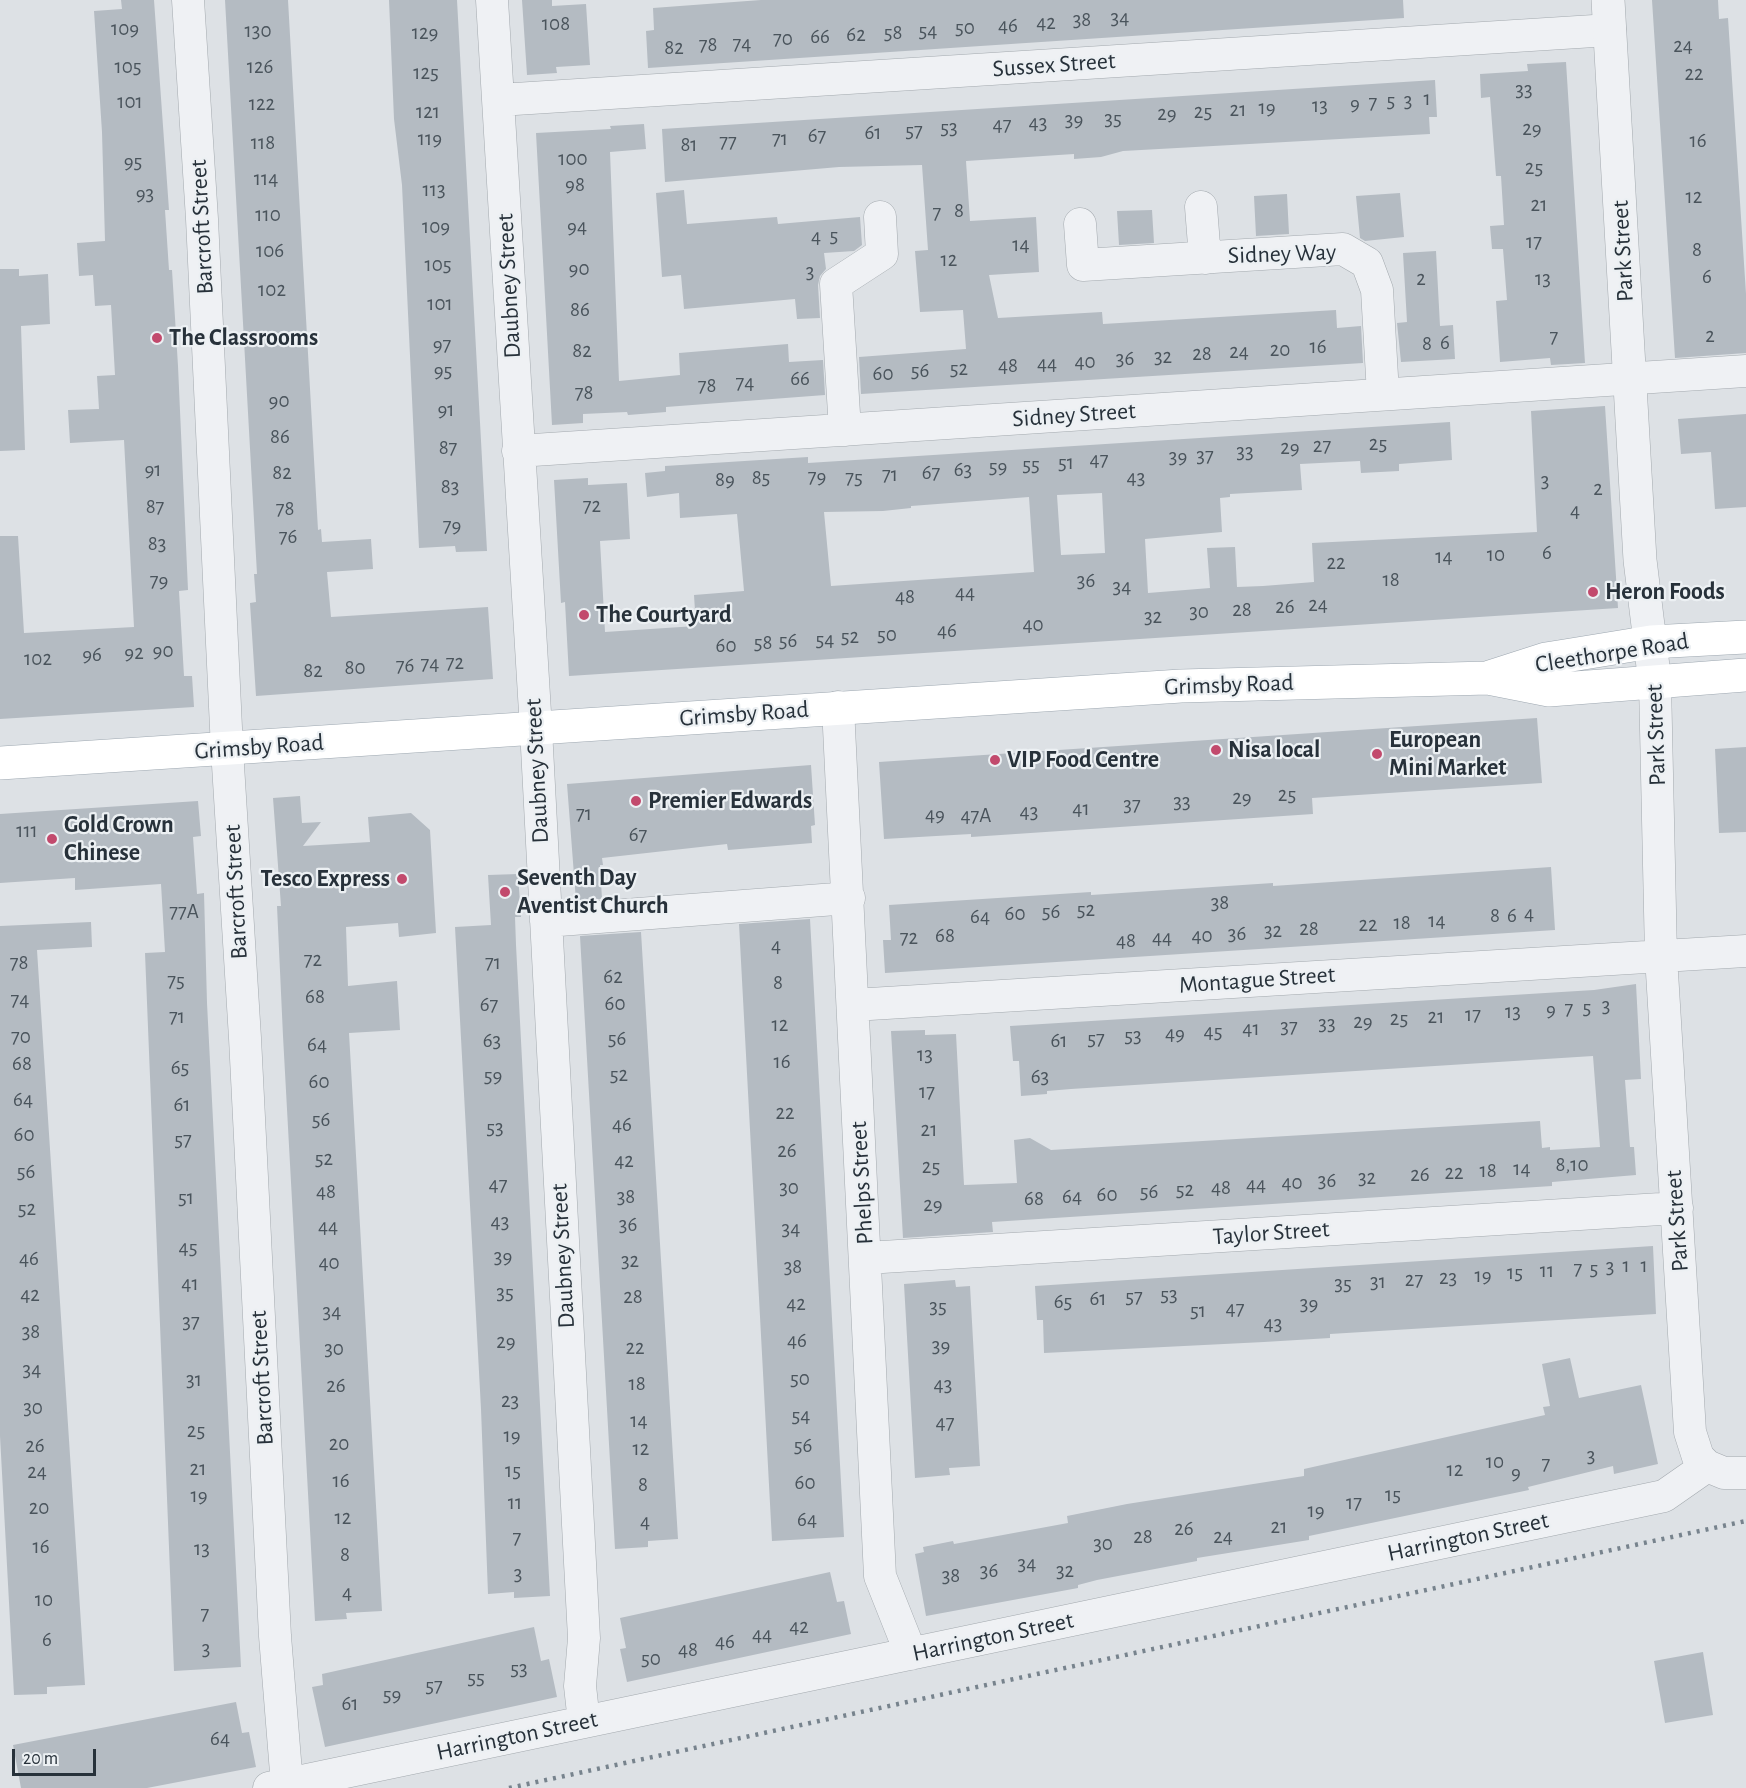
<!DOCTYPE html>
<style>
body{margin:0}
#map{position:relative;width:1746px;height:1788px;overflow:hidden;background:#dde1e5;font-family:"Alegreya Sans",sans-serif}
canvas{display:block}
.scale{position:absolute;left:12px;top:1749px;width:84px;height:27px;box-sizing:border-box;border:3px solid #27313a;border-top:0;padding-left:8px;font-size:18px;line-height:21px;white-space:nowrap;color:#27313a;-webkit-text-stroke:4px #ecf0f3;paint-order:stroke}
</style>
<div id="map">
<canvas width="1746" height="1788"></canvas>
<div class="scale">20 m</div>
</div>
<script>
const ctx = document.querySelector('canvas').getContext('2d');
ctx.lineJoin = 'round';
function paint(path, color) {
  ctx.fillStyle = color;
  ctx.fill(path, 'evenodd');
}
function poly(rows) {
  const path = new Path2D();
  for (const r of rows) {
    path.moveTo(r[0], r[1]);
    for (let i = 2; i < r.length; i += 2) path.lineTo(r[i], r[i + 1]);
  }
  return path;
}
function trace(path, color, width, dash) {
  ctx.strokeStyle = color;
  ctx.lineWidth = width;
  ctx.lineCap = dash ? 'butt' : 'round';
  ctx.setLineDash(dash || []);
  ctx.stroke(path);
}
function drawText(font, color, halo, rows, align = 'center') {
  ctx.font = font + ' "Alegreya Sans",sans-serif';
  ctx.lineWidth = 4.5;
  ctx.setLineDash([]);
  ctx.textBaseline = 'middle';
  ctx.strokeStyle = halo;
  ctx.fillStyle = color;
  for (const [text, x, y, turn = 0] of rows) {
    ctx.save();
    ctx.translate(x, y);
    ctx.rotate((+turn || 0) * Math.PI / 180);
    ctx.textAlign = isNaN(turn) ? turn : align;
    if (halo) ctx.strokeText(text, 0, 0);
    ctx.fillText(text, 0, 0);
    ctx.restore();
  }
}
paint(poly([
 [121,0,154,0,169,210,165,210,169,270,172,270,178,366,188,590,179,591,184,676,192,676,194,707,0,719,0,536,18,536,24,633,134,627,124,440,70,443,68,410,99,409,97,376,115,375,111,305,95,306,93,275,79,276,77,243,105,241,102,132,94,11,122,9],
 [225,0,288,0,318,530,321,529,322,542,371,539,373,569,327,572,331,617,488,607,493,679,256,696,250,603,256,602,254,574,257,574],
 [389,0,457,0,487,551,456,552,455,546,419,548,402,185,394,119],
 [522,0,552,0,552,6,586,4,590,65,556,67,557,73,527,75],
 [761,0,1403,0,1404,18,648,68,646,31,654,30,653,8],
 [1652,0,1718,0,1719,19,1728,18,1746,294,1746,353,1675,358],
 [1566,62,1585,363,1551,365,1550,358,1500,362,1496,301,1507,300,1503,249,1492,249,1490,226,1504,225,1501,176,1496,176,1490,97,1481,98,1480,74,1528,71,1527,64],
 [1435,80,1437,117,1429,117,1430,134,1123,151,1101,157,1074,159,1074,154,966,161,970,221,1036,217,1039,272,989,275,998,318,1102,312,1103,324,1336,310,1337,328,1361,326,1363,363,861,394,859,357,966,349,963,310,920,312,915,251,928,250,922,165,839,167,665,182,662,129],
 [644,124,646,149,610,152,619,381,680,375,679,353,788,344,789,362,823,360,825,395,666,407,666,412,628,415,627,412,583,414,583,423,552,425,536,133,611,129,610,126],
 [684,190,687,224,777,217,778,224,860,217,862,245,854,251,824,253,826,269,820,276,818,285,820,318,797,319,795,299,684,309,681,275,662,277,656,193],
 [1400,193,1404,237,1365,241,1360,238,1356,196],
 [1287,194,1289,234,1256,236,1254,196],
 [1152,210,1154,243,1119,245,1117,211],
 [1436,251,1440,326,1453,325,1455,359,1401,362,1397,323,1407,322,1403,253],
 [0,269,19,269,19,276,48,274,50,324,21,326,25,450,0,451],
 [1605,406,1618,608,569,676,565,602,561,603,554,480,588,478,588,485,627,483,630,539,600,541,605,632,696,626,694,595,744,591,737,514,680,518,679,493,647,497,645,473,665,471,665,466,808,457,808,463,1450,422,1452,460,1399,464,1399,471,1361,473,1360,461,1300,464,1302,490,1230,494,1230,497,1220,498,1222,532,1145,539,1148,593,1210,588,1207,548,1235,547,1237,587,1263,586,1314,582,1312,543,1537,532,1531,411],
 [1102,493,1105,553,1061,555,1057,495],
 [1029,497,1034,572,831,586,824,512,883,511,911,508,911,506],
 [1746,414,1746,507,1715,509,1711,452,1681,454,1678,419],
 [1537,718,1542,783,1312,798,1313,814,971,837,971,834,884,839,879,762],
 [1746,747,1746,832,1719,833,1715,749],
 [811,765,815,825,811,826,812,843,728,850,727,844,602,858,603,865,600,865,602,899,576,901,567,784],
 [300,796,302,823,321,822,303,846,370,842,368,817,411,813,430,830,436,933,399,937,398,923,346,927,348,986,397,981,400,1030,349,1033,382,1611,346,1613,347,1619,315,1621,283,1036,277,906,281,906,273,798],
 [198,801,201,836,193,837,197,894,204,893,207,1003,241,1667,174,1671,145,953,165,952,161,884,75,890,75,878,0,883,0,814],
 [1551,867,1555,930,885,973,883,940,891,940,889,905,1091,892,1091,895,1273,883,1273,886],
 [518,874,521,917,515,917,516,945,550,1596,514,1598,514,1592,488,1594,481,1409,455,927,491,925,488,875],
 [810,919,844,1537,772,1541,739,924],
 [91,922,92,947,37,950,85,1685,47,1687,47,1694,14,1695,0,1436,0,926],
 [641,932,678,1539,648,1541,648,1547,615,1549,580,936],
 [1636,984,1641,1079,1625,1080,1630,1147,1634,1147,1636,1175,1552,1182,1552,1186,992,1222,993,1232,903,1238,891,1031,925,1030,925,1035,956,1034,964,1185,1017,1183,1014,1140,1030,1138,1051,1150,1540,1121,1542,1148,1550,1147,1550,1150,1600,1147,1593,1056,1071,1089,1047,1091,1047,1094,1021,1096,1019,1061,1013,1061,1010,1026,1594,990],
 [1653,1246,1656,1314,1330,1334,1330,1338,1264,1342,1044,1353,1043,1320,1037,1320,1035,1286],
 [955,1280,956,1287,970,1286,980,1466,949,1468,950,1475,915,1478,904,1284],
 [1570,1358,1579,1398,1641,1385,1658,1464,1614,1474,1613,1466,1528,1487,1529,1490,1309,1536,1309,1540,1197,1558,1197,1561,1097,1580,1078,1585,1078,1588,926,1616,915,1554,924,1552,923,1547,953,1541,954,1544,1068,1523,1067,1516,1127,1504,1304,1476,1304,1469,1545,1415,1543,1407,1550,1406,1542,1364],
 [830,1572,837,1602,844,1601,851,1634,627,1682,620,1649,626,1648,620,1618],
 [534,1627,541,1661,549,1659,557,1697,325,1747,312,1687,323,1685,322,1674],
 [1703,1652,1713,1715,1665,1723,1654,1661],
 [236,1702,242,1733,249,1732,256,1767,147,1788,21,1788,13,1745]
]), '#b4bbc2');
const minor = poly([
 [188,0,202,219,227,749,245,1038,275,1636,287,1785],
 [492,0,536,729,584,1638,580,1686,584,1722],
 [499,100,1610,30],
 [1201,207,1205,258],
 [1080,224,1083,265,1343,249,1367,263,1377,290,1383,394],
 [845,430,836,284,882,254,880,217],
 [518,451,1746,371],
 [1655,683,1661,956,1690,1432,1698,1457,1707,1466,1724,1473,1746,1473],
 [838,707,880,1576,911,1654],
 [546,921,849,898],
 [853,1005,1746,951],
 [866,1258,1677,1208],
 [269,1788,1664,1496,1707,1466]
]);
const tertiary = poly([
 [1608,0,1640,560,1655,683]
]);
const primary = poly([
 [1490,677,1546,659,1565,656,1651,642,1746,637],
 [0,763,1181,686,1488,678,1549,690,1746,675]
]);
trace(minor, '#a3a9ae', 33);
trace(tertiary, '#a3a9ae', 34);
trace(primary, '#9da7b0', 34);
trace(minor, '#eff1f4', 32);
trace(tertiary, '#eff1f4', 33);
trace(primary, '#fff', 33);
trace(poly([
 [509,1788,1746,1521]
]), '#77838d', 4.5, [3, 6]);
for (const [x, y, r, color] of [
 [157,338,6,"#c24a6d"],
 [1593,592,6,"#c24a6d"],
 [584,615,6,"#c24a6d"],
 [1216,750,6,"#c24a6d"],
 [1377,754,6,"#c24a6d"],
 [995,760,6,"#c24a6d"],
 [636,801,6,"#c24a6d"],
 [52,839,6,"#c24a6d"],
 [402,879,6,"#c24a6d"],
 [505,892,6,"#c24a6d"]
]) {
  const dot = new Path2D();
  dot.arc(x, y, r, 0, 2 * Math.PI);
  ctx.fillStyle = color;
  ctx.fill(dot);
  trace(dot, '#ecf0f3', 2);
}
drawText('21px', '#4a545c', null, [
 ["34",1120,18],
 ["38",1082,20],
 ["42",1046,23],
 ["108",556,24],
 ["46",1008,26],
 ["50",965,28],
 ["109",125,29],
 ["130",258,31],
 ["54",928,31],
 ["129",425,33],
 ["58",893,33],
 ["62",856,35],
 ["66",820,37],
 ["70",783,39],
 ["74",742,44],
 ["78",708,45],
 ["24",1683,46],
 ["82",674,48],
 ["105",128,67],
 ["126",260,67],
 ["125",426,73],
 ["22",1694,74],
 ["33",1524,90],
 ["1",1427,99],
 ["5",1391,101],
 ["3",1408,101],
 ["101",130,102],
 ["7",1373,103],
 ["122",262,104],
 ["9",1355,104],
 ["13",1320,106],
 ["19",1267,108],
 ["21",1238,110],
 ["121",428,112],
 ["25",1203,112],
 ["29",1167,114],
 ["35",1113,119],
 ["39",1074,120],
 ["43",1038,123],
 ["47",1002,125],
 ["53",949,128],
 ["29",1532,129],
 ["57",914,131],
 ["61",873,133],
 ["67",817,136],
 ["119",430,139],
 ["71",780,139],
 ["16",1698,141],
 ["77",728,142],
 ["118",263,143],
 ["81",689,145],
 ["100",573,159],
 ["95",133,162],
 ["25",1534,168],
 ["114",266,179],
 ["98",575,185],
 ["113",434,190],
 ["93",145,194],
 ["12",1694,197],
 ["21",1539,205],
 ["8",959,211],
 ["7",937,213],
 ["110",268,215],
 ["109",436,227],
 ["94",577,227],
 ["5",834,236],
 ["4",816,237],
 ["17",1534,242],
 ["14",1021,245],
 ["8",1697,250],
 ["106",270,251],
 ["12",949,260],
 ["105",438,265],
 ["90",579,269],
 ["3",810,272],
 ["6",1707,277],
 ["2",1421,279],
 ["13",1543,279],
 ["102",272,290],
 ["101",440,304],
 ["86",580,310],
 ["2",1710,336],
 ["7",1554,337],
 ["6",1445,343],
 ["8",1427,344],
 ["97",442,345],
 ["16",1318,347],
 ["20",1280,350],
 ["82",582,351],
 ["24",1239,352],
 ["28",1202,354],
 ["32",1163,357],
 ["36",1125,359],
 ["40",1085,362],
 ["44",1047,364],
 ["48",1008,366],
 ["52",959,369],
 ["95",443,371],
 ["56",920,371],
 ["60",883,374],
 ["66",800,379],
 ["74",745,383],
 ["78",707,386],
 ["78",584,393],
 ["90",279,401],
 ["91",446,410],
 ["86",280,437],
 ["25",1378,444],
 ["27",1322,446],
 ["87",448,448],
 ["29",1290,448],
 ["33",1245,452],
 ["37",1205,456],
 ["39",1178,457],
 ["47",1099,460],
 ["51",1066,463],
 ["55",1031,465],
 ["59",998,467],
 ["91",153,470],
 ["63",963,470],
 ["82",282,473],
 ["67",931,473],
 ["71",890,475],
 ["79",817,477],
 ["85",761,478],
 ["75",854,478],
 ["43",1136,478],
 ["89",725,480],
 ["3",1545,481],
 ["83",450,487],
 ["2",1598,489],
 ["72",592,506],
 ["87",155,507],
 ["78",285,509],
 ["4",1575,511],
 ["79",452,526],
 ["76",288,537],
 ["83",157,544],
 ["6",1547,553],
 ["10",1496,555],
 ["14",1444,557],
 ["22",1336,563],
 ["18",1391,580],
 ["79",159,581],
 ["36",1086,581],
 ["34",1122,587],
 ["44",965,593],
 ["48",905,597],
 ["24",1318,605],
 ["26",1285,607],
 ["28",1242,610],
 ["30",1199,612],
 ["32",1153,617],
 ["40",1033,625],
 ["46",947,631],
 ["50",887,635],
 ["52",850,637],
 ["54",825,640],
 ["56",788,641],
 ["58",763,643],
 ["60",726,646],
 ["90",163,651],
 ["92",134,653],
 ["96",92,655],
 ["102",38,659],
 ["72",455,663],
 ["74",430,664],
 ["76",405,666],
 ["80",355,668],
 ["82",313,671],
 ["25",1287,795],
 ["29",1242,798],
 ["33",1182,802],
 ["37",1132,805],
 ["41",1081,809],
 ["43",1029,812],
 ["71",584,814],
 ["49",935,815],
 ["47A",976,816],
 ["111",27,831],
 ["67",638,835],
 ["38",1220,903],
 ["52",1086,910],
 ["77A",184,912],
 ["56",1051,912],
 ["60",1015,914],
 ["4",1529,914],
 ["8",1495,916],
 ["6",1512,916],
 ["64",980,917],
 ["14",1437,921],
 ["18",1402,923],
 ["22",1368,925],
 ["28",1309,929],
 ["32",1273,931],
 ["36",1237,934],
 ["68",945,936],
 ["40",1202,936],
 ["72",909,938],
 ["44",1162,938],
 ["48",1126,941],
 ["4",776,946],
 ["72",313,960],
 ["78",19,963],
 ["71",493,963],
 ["62",613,977],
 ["75",176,981],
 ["8",778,983],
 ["68",315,997],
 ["74",20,1000],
 ["60",615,1004],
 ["67",489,1005],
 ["3",1606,1006],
 ["5",1587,1008],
 ["7",1569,1009],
 ["9",1551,1010],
 ["13",1513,1012],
 ["17",1473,1015],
 ["71",177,1017],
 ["21",1436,1017],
 ["25",1399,1019],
 ["29",1363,1022],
 ["33",1327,1024],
 ["12",780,1025],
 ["37",1289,1027],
 ["41",1251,1029],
 ["45",1213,1032],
 ["49",1175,1034],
 ["53",1133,1036],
 ["70",21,1037],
 ["56",617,1039],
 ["57",1096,1039],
 ["63",492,1041],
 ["61",1059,1041],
 ["64",317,1045],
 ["13",925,1055],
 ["16",782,1062],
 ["68",22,1064],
 ["65",180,1068],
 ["52",619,1075],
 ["59",493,1076],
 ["63",1040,1077],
 ["60",319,1082],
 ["17",927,1092],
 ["64",23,1100],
 ["61",182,1105],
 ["22",785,1113],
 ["56",321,1120],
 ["46",622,1125],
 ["53",495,1128],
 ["21",929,1130],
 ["60",24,1135],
 ["57",183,1140],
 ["26",787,1151],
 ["52",324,1159],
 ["42",624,1161],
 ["8,10",1572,1165],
 ["25",931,1167],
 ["14",1522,1169],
 ["18",1488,1171],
 ["56",26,1172],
 ["22",1454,1173],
 ["26",1420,1175],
 ["32",1367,1178],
 ["36",1327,1181],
 ["40",1292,1183],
 ["47",498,1185],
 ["44",1256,1185],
 ["30",789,1188],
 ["48",1221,1188],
 ["52",1185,1190],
 ["48",326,1192],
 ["56",1149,1192],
 ["60",1107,1195],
 ["38",626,1197],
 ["64",1072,1197],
 ["51",186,1198],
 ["68",1034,1199],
 ["29",933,1205],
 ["52",27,1209],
 ["43",500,1222],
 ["36",628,1225],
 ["44",328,1227],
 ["34",791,1229],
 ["45",188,1248],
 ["39",503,1257],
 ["46",29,1259],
 ["32",630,1261],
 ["40",329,1263],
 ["1",1626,1266],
 ["1",1644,1266],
 ["38",793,1267],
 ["3",1610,1267],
 ["7",1578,1269],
 ["5",1594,1269],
 ["11",1547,1271],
 ["15",1515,1273],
 ["19",1483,1276],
 ["23",1448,1278],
 ["27",1414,1280],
 ["31",1378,1282],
 ["41",190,1284],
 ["35",1343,1284],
 ["35",505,1293],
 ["42",30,1295],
 ["53",1169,1295],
 ["28",633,1297],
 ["57",1134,1297],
 ["61",1098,1299],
 ["65",1063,1302],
 ["42",796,1304],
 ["39",1309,1304],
 ["35",938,1307],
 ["47",1235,1309],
 ["51",1198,1311],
 ["34",332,1312],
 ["37",191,1322],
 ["43",1273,1324],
 ["38",31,1332],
 ["46",797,1341],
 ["29",506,1342],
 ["39",941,1346],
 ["22",635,1348],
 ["30",334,1349],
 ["34",32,1370],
 ["50",800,1379],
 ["31",194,1380],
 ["18",637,1384],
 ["43",943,1385],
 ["26",336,1386],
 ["23",510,1401],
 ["30",33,1408],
 ["54",801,1416],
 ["14",639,1421],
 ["47",945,1423],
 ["25",196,1431],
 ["19",512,1436],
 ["20",339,1444],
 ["26",35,1446],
 ["56",803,1446],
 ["12",641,1449],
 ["3",1591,1456],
 ["10",1495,1462],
 ["7",1546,1464],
 ["21",198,1469],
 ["12",1455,1470],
 ["15",513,1471],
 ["24",37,1472],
 ["9",1516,1473],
 ["16",341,1481],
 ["60",805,1483],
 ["8",643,1485],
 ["15",1393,1495],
 ["19",199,1496],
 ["11",515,1503],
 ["17",1354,1503],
 ["20",39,1508],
 ["19",1316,1511],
 ["12",343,1518],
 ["64",807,1520],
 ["4",645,1522],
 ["21",1279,1527],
 ["26",1184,1529],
 ["28",1143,1537],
 ["24",1223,1537],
 ["7",517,1538],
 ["30",1103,1544],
 ["16",41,1547],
 ["13",202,1549],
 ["8",345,1555],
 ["34",1027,1564],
 ["36",989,1571],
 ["32",1065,1571],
 ["3",518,1574],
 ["38",951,1576],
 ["4",347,1593],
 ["10",44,1600],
 ["7",205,1614],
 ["42",799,1627],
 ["44",762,1635],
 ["6",47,1640],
 ["46",725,1642],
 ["3",206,1649],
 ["48",688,1650],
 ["50",651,1659],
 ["53",519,1669],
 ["55",476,1678],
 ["57",434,1686],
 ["59",392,1695],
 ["61",350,1704],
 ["64",220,1739]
]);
drawText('24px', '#27313a', '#ecf0f3', [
 ["Sussex Street",1054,65,-4],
 ["Barcroft Street",202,227,-93],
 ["Park Street",1623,251,-93],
 ["Sidney Way",1282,254,-2],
 ["Daubney Street",509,286,-93],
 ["Sidney Street",1074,415,-4],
 ["Cleethorpe Road",1612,653,-9],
 ["Grimsby Road",1229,685,-2],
 ["Grimsby Road",744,714,-4],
 ["Park Street",1656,735,-92],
 ["Grimsby Road",259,747,-4],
 ["Daubney Street",537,771,-93],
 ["Barcroft Street",236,892,-93],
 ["Montague Street",1257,980,-4],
 ["Phelps Street",862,1183,-93],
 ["Park Street",1677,1221,-94],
 ["Taylor Street",1271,1233,-4],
 ["Daubney Street",563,1256,-93],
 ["Barcroft Street",262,1378,-93],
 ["Harrington Street",1468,1537,-12],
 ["Harrington Street",993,1637,-12],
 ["Harrington Street",517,1736,-12]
]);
drawText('bold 24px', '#27313a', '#ecf0f3', [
 ["The Classrooms",169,338],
 ["Heron Foods",1605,592],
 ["The Courtyard",596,615],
 ["European",1389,740],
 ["Mini Market",1389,768],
 ["Nisa local",1228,750],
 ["VIP Food Centre",1007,760],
 ["Premier Edwards",648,801],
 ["Gold Crown",64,825],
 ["Chinese",64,853],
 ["Seventh Day",517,878],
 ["Aventist Church",517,906],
 ["Tesco Express",390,879,"right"]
], 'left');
</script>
